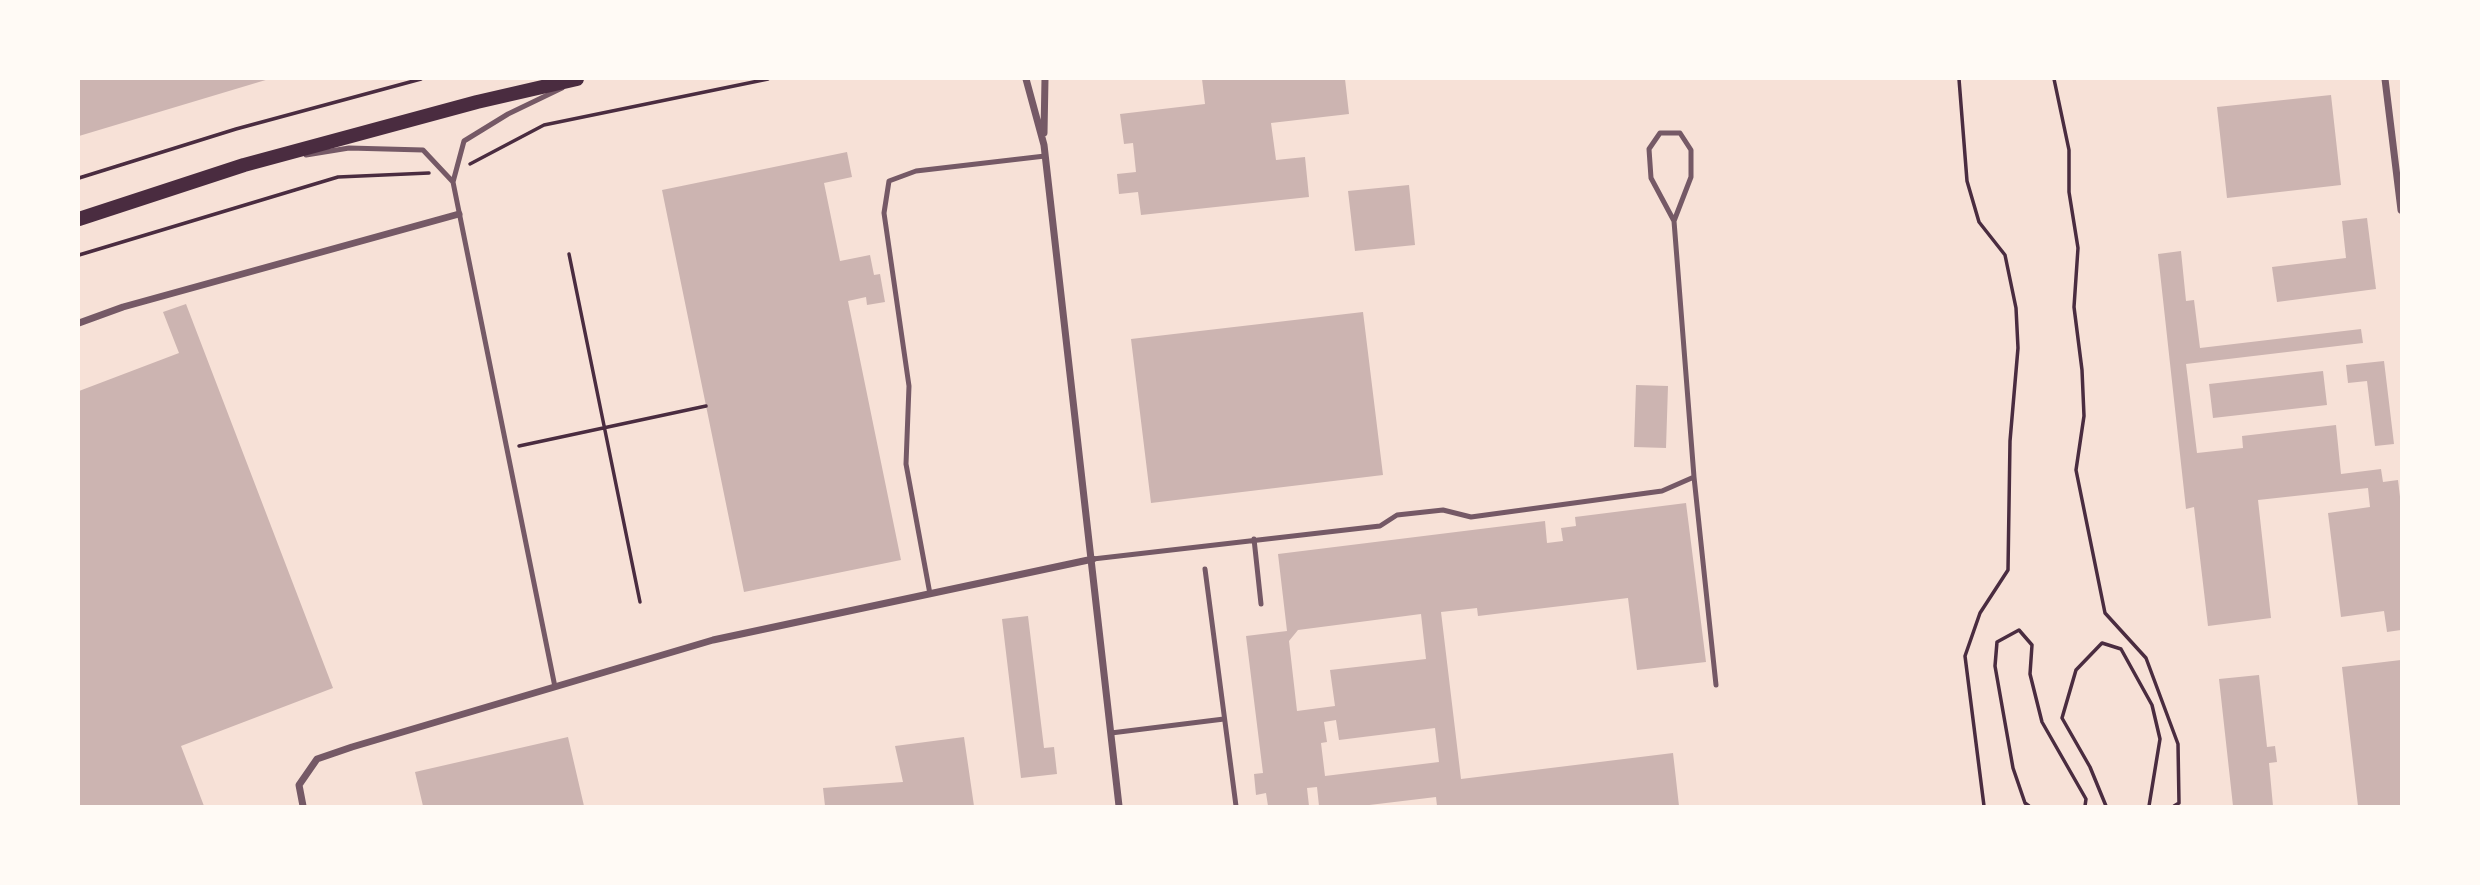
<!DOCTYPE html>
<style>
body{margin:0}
#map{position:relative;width:2480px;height:885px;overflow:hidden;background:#f7e1d7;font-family:"Alegreya Sans",sans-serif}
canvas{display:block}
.frame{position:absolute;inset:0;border:80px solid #fffaf5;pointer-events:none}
</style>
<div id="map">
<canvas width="2480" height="885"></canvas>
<div class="frame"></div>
</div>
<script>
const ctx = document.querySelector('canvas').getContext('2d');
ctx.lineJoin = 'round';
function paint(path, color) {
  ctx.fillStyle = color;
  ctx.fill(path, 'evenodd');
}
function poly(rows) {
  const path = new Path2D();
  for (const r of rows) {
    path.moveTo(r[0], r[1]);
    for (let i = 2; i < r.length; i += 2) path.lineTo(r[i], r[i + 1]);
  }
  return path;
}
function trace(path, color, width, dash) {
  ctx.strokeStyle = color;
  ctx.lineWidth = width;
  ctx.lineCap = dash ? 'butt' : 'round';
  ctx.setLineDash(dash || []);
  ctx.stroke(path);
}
paint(poly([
 [79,79,269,79,79,136],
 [1202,79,1345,79,1349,114,1271,123,1276,160,1305,157,1309,197,1141,215,1138,192,1119,194,1117,174,1136,172,1133,143,1124,144,1120,114,1205,104],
 [2331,95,2341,185,2227,198,2217,107],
 [847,152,852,177,824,183,840,261,870,255,874,275,880,274,885,302,867,305,866,297,848,301,901,560,744,592,662,190],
 [1409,185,1415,245,1355,251,1348,191],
 [2367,218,2376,289,2277,302,2272,267,2346,258,2342,221],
 [2181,251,2186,301,2194,300,2200,348,2361,329,2363,343,2186,364,2197,453,2243,448,2242,436,2336,425,2341,474,2381,469,2383,482,2398,480,2401,505,2401,630,2387,632,2384,611,2341,617,2328,513,2370,507,2368,488,2258,500,2271,618,2208,626,2194,507,2186,509,2158,254],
 [186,304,333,688,181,746,204,806,79,806,79,391,179,353,163,312],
 [1363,312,1383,475,1151,503,1131,339],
 [2384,361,2394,444,2375,446,2367,381,2348,383,2346,365],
 [2323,371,2327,405,2213,418,2209,384],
 [1636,385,1668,386,1666,448,1634,447],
 [1686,503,1706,662,1637,670,1628,598,1478,616,1477,608,1441,612,1461,779,1673,753,1679,806,1437,806,1436,797,1361,806,1319,806,1317,787,1307,788,1309,806,1268,806,1266,793,1256,795,1254,774,1263,773,1246,636,1287,631,1278,554,1545,521,1547,543,1563,541,1561,528,1576,526,1575,517],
 [1421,614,1426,659,1330,670,1335,706,1297,711,1289,641,1298,630],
 [1336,720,1339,740,1435,728,1439,762,1325,776,1321,743,1327,742,1324,722],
 [1028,616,1044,748,1054,747,1057,774,1021,778,1002,619],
 [2401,660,2401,806,2358,806,2342,667],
 [2259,675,2267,747,2275,746,2277,762,2269,763,2273,806,2233,806,2219,679],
 [568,737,584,806,423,806,415,772],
 [964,737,974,806,825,806,823,788,903,782,895,746]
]), '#ccb4b1');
trace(poly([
 [1959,79,1967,181,1979,222,2005,255,2016,308,2018,348,2010,441,2008,570,1980,613,1965,656,1984,806],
 [2054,79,2069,150,2069,192,2078,248,2074,307,2082,370,2084,416,2076,470,2105,613,2146,658,2178,744,2179,803,2174,806],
 [470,164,544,125,768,79],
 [79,178,236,129,421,79],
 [569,254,640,602],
 [79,255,338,177,429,173],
 [519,446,706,406],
 [2029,806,2025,803,2013,768,1995,666,1997,642,2019,630,2032,645,2030,674,2042,722,2086,799,2085,806],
 [2106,806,2090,767,2062,718,2076,670,2102,643,2121,649,2152,705,2160,739,2149,806]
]), '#4a2c40', 3.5);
trace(poly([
 [306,155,349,148,423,150,453,182],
 [1694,477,1716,685],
 [1254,539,1261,604],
 [1093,559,1380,526,1397,515,1443,510,1471,517,1662,491,1694,477,1674,221,1691,177,1691,150,1680,133,1660,133,1649,149,1651,178,1674,221],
 [1205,569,1236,806],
 [930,594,906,464,909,386,884,213,889,181,916,171,1045,156],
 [555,687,453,182,464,141,508,114,562,88],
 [1111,733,1224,719]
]), '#755966', 5);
trace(poly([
 [1026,79,1044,145,1119,806],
 [2385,79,2401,210],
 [1044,133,1045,79],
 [79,323,123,307,459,214],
 [303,806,299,785,317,759,352,747,713,640,1093,559]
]), '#755966', 7);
trace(poly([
 [79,219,244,165,477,102,577,79]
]), '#4a2c40', 14);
</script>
